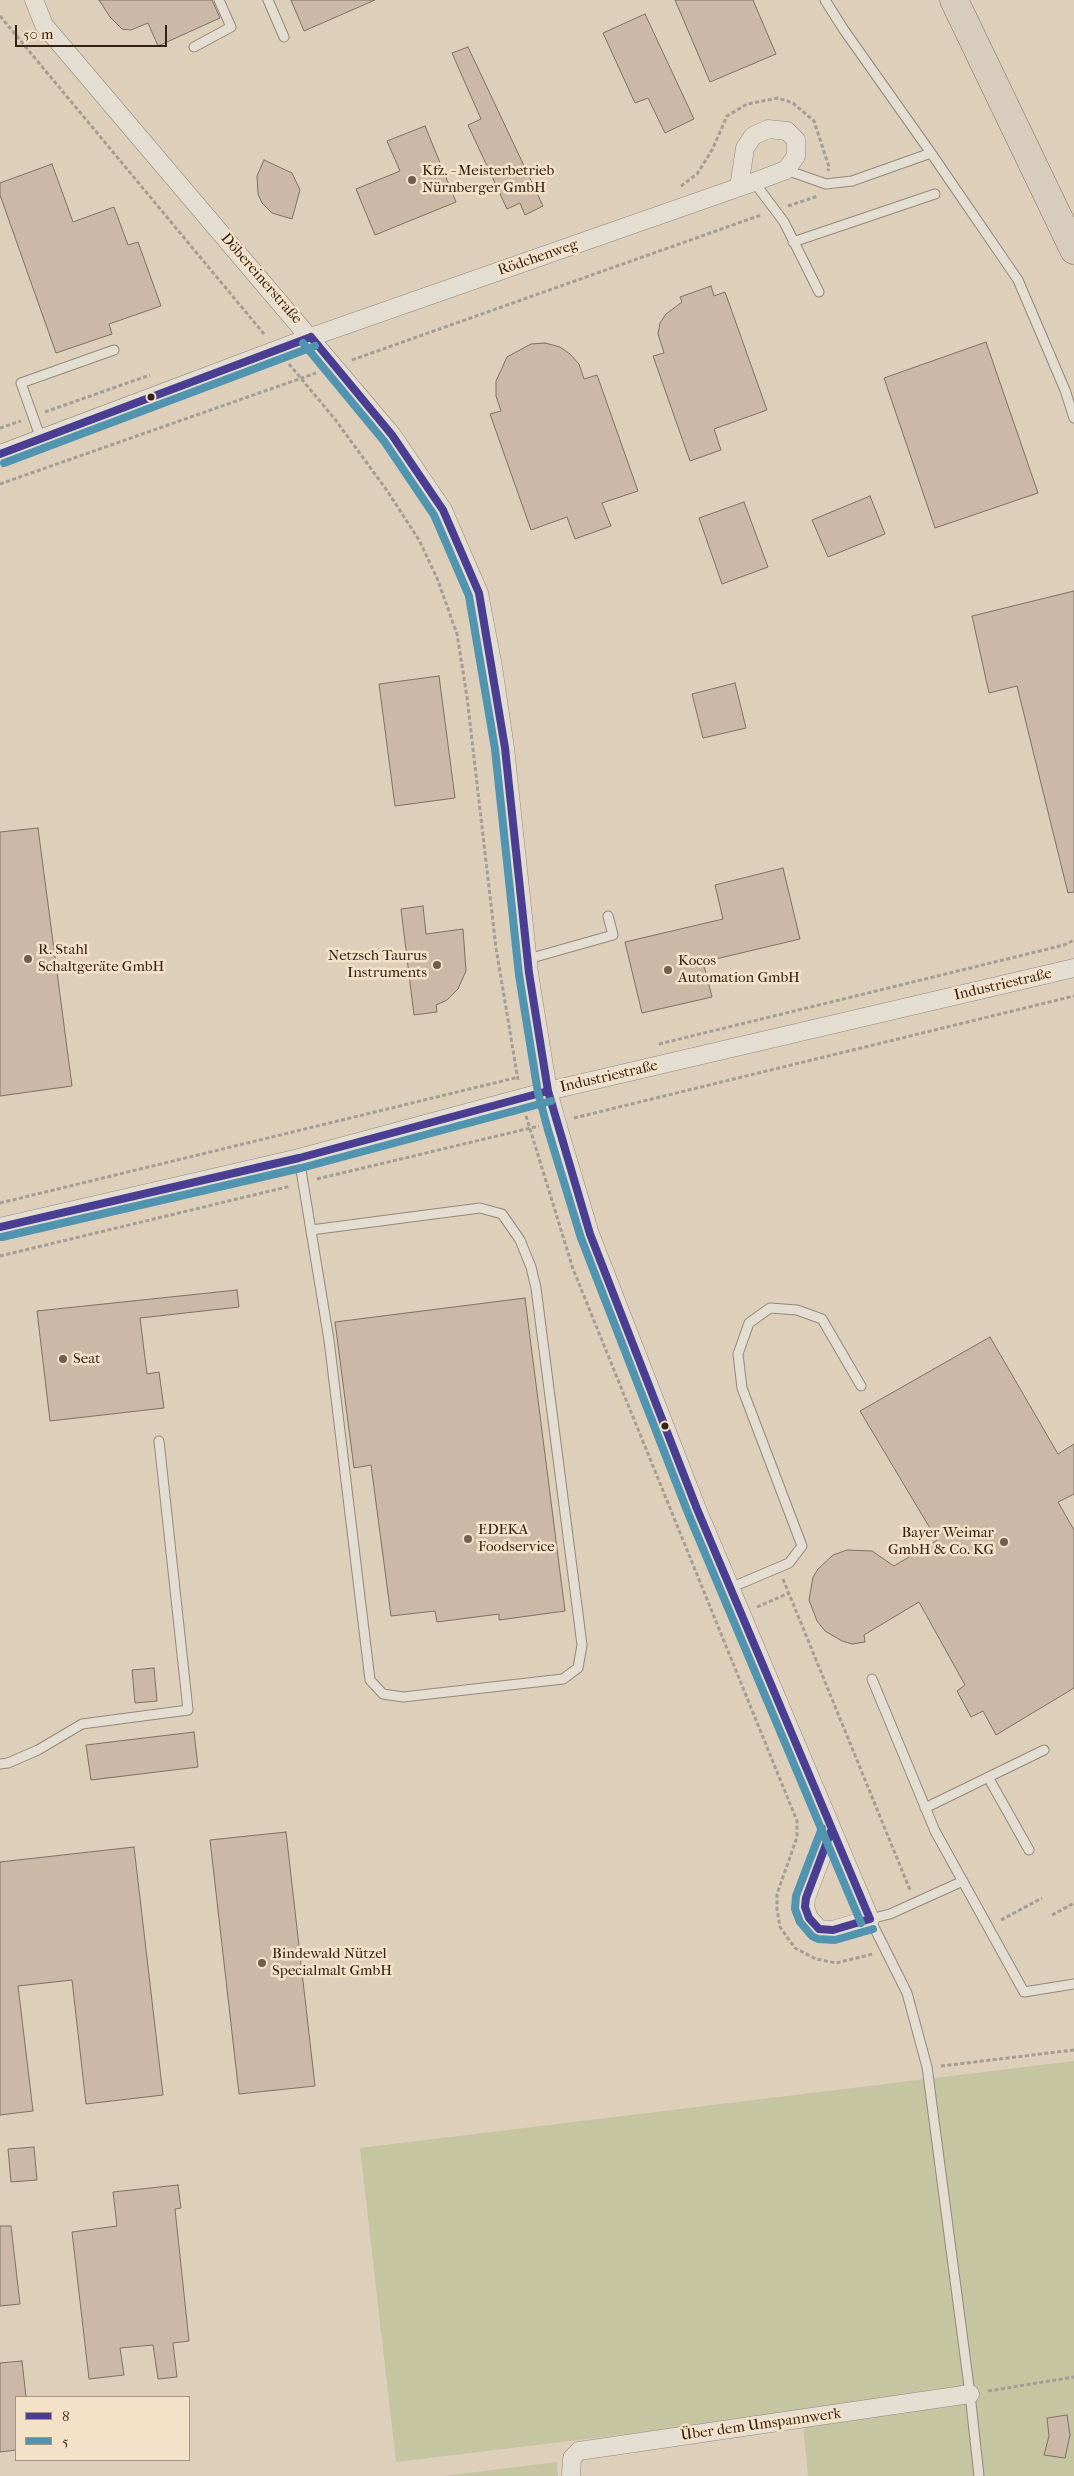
<!DOCTYPE html>
<meta charset="utf-8">
<style>
body{margin:0}
#map{position:relative;width:1074px;height:2476px;overflow:hidden;background:#decfba;font-family:"IM FELL French Canon",serif}
canvas{display:block}
.legend{position:absolute;left:15px;top:2396px;width:175px;height:65px;box-sizing:border-box;background:#f3e1c8;border:1px solid #a79480;margin:0;padding:6px 9px;list-style:none;font-size:15px;color:#352115}
.legend li{display:flex;align-items:center;gap:10px;height:25px}
.legend b{width:25px;border:1px solid #a79480}
.scale{position:absolute;left:15px;top:25px;width:152px;height:22px;box-sizing:border-box;border:2px solid #352115;border-top:0;padding-left:6px;font-size:15px;line-height:18px;white-space:nowrap;color:#352115;-webkit-text-stroke:4px #f3e1c8;paint-order:stroke}
</style>
<div id="map">
<canvas width="1074" height="2476"></canvas>
<ul class="legend">
<li><b style="height:6px;background:#493e92"></b>8</li>
<li><b style="height:6px;background:#5094b0"></b>5</li>
</ul>
<div class="scale">50 m</div>
</div>
<script>
const ctx = document.querySelector('canvas').getContext('2d');
ctx.lineJoin = 'round';
function paint(path, color) {
  ctx.fillStyle = color;
  ctx.fill(path, 'evenodd');
}
function poly(rows) {
  const path = new Path2D();
  for (const r of rows) {
    path.moveTo(r[0], r[1]);
    for (let i = 2; i < r.length; i += 2) path.lineTo(r[i], r[i + 1]);
  }
  return path;
}
function trace(path, color, width, dash) {
  ctx.strokeStyle = color;
  ctx.lineWidth = width;
  ctx.lineCap = dash ? 'butt' : 'round';
  ctx.setLineDash(dash || []);
  ctx.stroke(path);
}
function drawText(font, color, halo, rows, align = 'center') {
  ctx.font = font + ' "IM FELL French Canon",serif';
  ctx.lineWidth = 5;
  ctx.setLineDash([]);
  ctx.textBaseline = 'middle';
  ctx.strokeStyle = halo;
  ctx.fillStyle = color;
  for (const [text, x, y, turn = 0] of rows) {
    ctx.save();
    ctx.translate(x, y);
    ctx.rotate((+turn || 0) * Math.PI / 180);
    ctx.textAlign = isNaN(turn) ? turn : align;
    if (halo) ctx.strokeText(text, 0, 0);
    ctx.fillText(text, 0, 0);
    ctx.restore();
  }
}
paint(poly([
 [1074,2061,1074,2476,808,2476,802,2413,396,2462,360,2148],
 [557,2462,558,2476,444,2476]
]), '#c6c5a1');
const building = poly([
 [99,0,212,0,220,18,158,46,148,23,131,30,122,29,110,17,99,0],
 [291,0,375,0,304,31,291,0],
 [675,0,753,0,776,54,710,82,675,0],
 [645,14,694,119,665,133,648,98,635,103,603,33,645,14],
 [468,47,543,206,525,215,520,203,507,209,468,125,481,119,452,53,468,47],
 [425,126,456,202,375,235,356,189,400,171,387,141,425,126],
 [264,160,292,173,300,190,292,219,272,213,262,203,258,194,257,176,264,160],
 [52,164,73,222,114,207,128,245,138,242,161,306,109,324,112,334,56,353,0,195,0,183,52,164],
 [711,286,714,296,725,292,767,410,714,429,721,450,690,461,653,356,664,353,658,334,660,323,666,314,682,302,680,297,711,286],
 [986,342,1038,493,935,528,884,378,986,342],
 [545,343,560,347,570,354,579,364,584,379,597,375,638,491,602,503,611,526,575,539,567,517,531,530,490,414,501,411,496,396,496,381,507,357,531,344,545,343],
 [870,496,885,534,828,557,812,520,870,496],
 [744,502,768,567,722,584,699,518,744,502],
 [1074,591,1074,892,1068,893,1017,686,989,693,972,616,1074,591],
 [439,676,455,798,395,806,379,684,439,676],
 [735,683,746,728,703,738,692,694,735,683],
 [38,828,72,1086,0,1096,0,832,38,828],
 [783,868,800,939,703,962,712,997,642,1013,625,942,723,919,715,885,783,868],
 [423,906,426,934,463,929,466,971,458,989,447,1000,436,1005,437,1012,414,1015,401,909,423,906],
 [237,1290,239,1307,140,1318,147,1374,159,1372,164,1408,50,1421,37,1311,237,1290],
 [525,1298,565,1611,499,1620,499,1614,437,1622,435,1611,391,1616,371,1465,354,1468,335,1322,525,1298],
 [990,1337,1058,1454,1074,1444,1074,1494,1058,1502,1074,1530,1074,1688,996,1735,983,1711,971,1717,957,1691,965,1685,919,1602,864,1635,865,1642,852,1644,842,1641,825,1631,817,1621,809,1600,813,1577,818,1569,833,1555,847,1550,872,1551,894,1566,937,1540,860,1411,990,1337],
 [154,1668,157,1701,135,1703,132,1670,154,1668],
 [194,1732,198,1767,91,1780,86,1745,194,1732],
 [286,1832,315,2086,239,2094,210,1840,286,1832],
 [134,1847,163,2095,86,2104,72,1980,18,1986,33,2111,0,2115,0,1862,134,1847],
 [34,2147,37,2180,11,2182,8,2149,34,2147],
 [178,2185,181,2208,175,2209,189,2341,173,2343,177,2377,158,2379,153,2345,120,2348,124,2375,89,2379,72,2232,117,2226,113,2192,178,2185],
 [0,2226,11,2226,20,2304,0,2306,0,2226],
 [22,2361,26,2397,16,2397,16,2450,0,2452,0,2363,22,2361],
 [1067,2415,1070,2435,1065,2458,1044,2455,1049,2436,1047,2418,1067,2415]
]);
paint(building, '#cbb8a7');
trace(building, '#7c7165', 1);
const lane = poly([
 [268,0,284,37],
 [825,0,844,30,931,153,1018,280,1065,390,1074,418],
 [194,47,231,27,219,0],
 [786,170,826,184,852,181,931,153],
 [754,182,784,222,819,292],
 [793,242,935,194],
 [41,439,21,383,114,350],
 [528,959,613,935,608,916],
 [299,1158,329,1340,370,1680,383,1694,403,1697,563,1679,578,1668,582,1645,536,1288,531,1267,520,1240,502,1214,480,1208,311,1230],
 [730,1588,789,1563,802,1546,742,1388,738,1354,749,1323,770,1308,797,1310,822,1319,861,1386],
 [872,1679,935,1831,1024,1992,1074,1984],
 [0,1764,8,1763,38,1750,82,1724,188,1710,159,1441],
 [988,1777,1029,1850],
 [925,1808,1044,1750],
 [963,1881,890,1914,870,1919,907,1993,927,2067,970,2394,979,2476]
]);
const street = poly([
 [34,0,44,25,392,435,443,510,479,593,493,667,505,748,529,973,548,1091,558,1127,590,1234,697,1509,870,1919,833,1930,819,1929,809,1918,805,1907,806,1898,831,1831],
 [0,454,311,337,754,182,786,170,796,156,796,140,787,131,768,129,753,136,745,148,739,187],
 [0,1227,299,1158,548,1091,1074,968],
 [571,2476,572,2458,579,2451,970,2394]
]);
const primary = poly([
 [954,0,1074,250]
]);
trace(lane, '#93887b', 11);
trace(street, '#93887b', 19);
trace(primary, '#7c7165', 29);
trace(poly([
 [0,16,264,334],
 [681,186,697,174,712,150,727,116,747,104,778,98,793,103,814,121,829,167,828,171],
 [788,206,818,196],
 [352,360,761,215],
 [289,364,334,418,388,492,419,540,437,578,457,634,467,697,496,948,518,1080],
 [45,412,150,375],
 [0,428,21,421],
 [0,484,316,373],
 [659,1044,1003,960,1064,945,1074,940],
 [526,1116,573,1269,797,1821,797,1837,777,1894,777,1909,780,1927,795,1948,816,1959,836,1963,873,1954],
 [574,1118,1074,996],
 [317,1179,539,1126],
 [0,1203,519,1077],
 [0,1256,291,1186],
 [783,1579,910,1890],
 [757,1607,789,1593],
 [1052,1915,1074,1903],
 [1001,1920,1042,1898],
 [941,2066,1074,2050],
 [988,2391,1074,2377]
]), '#a49d94', 3, [4, 2.5]);
trace(lane, '#e4ddd2', 9);
trace(street, '#e4ddd2', 18);
trace(primary, '#d8cdbd', 28);
trace(poly([
 [311,337,392,435,443,510,479,593,505,748,529,973,548,1091,590,1234,697,1509,870,1919,833,1930,819,1929,809,1918,805,1907,806,1898,831,1831],
 [0,454,311,337],
 [0,1227,299,1158,548,1091]
]), '#493e92', 8);
trace(poly([
 [303,343,384,441,434,515,469,596,495,749,519,975,538,1093,548,1130,581,1238,688,1513,861,1923],
 [4,463,315,346],
 [2,1237,301,1168,551,1101],
 [822,1828,796,1896,795,1909,800,1922,812,1936,818,1939,835,1940,873,1929]
]), '#5094b0', 8);
for (const [x, y, r, color] of [
 [412,180,5,"#705e4f"],
 [151,397,4.5,"#352115"],
 [28,959,5,"#705e4f"],
 [437,965,5,"#705e4f"],
 [668,970,5,"#705e4f"],
 [63,1359,5,"#705e4f"],
 [665,1426,4.5,"#352115"],
 [468,1539,5,"#705e4f"],
 [1004,1542,5,"#705e4f"],
 [262,1963,5,"#705e4f"]
]) {
  const dot = new Path2D();
  dot.arc(x, y, r, 0, 2 * Math.PI);
  ctx.fillStyle = color;
  ctx.fill(dot);
  trace(dot, '#f3e1c8', 2);
}
drawText('15px', '#352115', '#f3e1c8', [
 ["Kfz. - Meisterbetrieb",422,171],
 ["Nürnberger GmbH",422,188],
 ["R. Stahl",38,950],
 ["Schaltgeräte GmbH",38,967],
 ["Netzsch Taurus",427,956,"right"],
 ["Instruments",427,973,"right"],
 ["Kocos",678,961],
 ["Automation GmbH",678,978],
 ["Seat",73,1359],
 ["EDEKA",478,1530],
 ["Foodservice",478,1547],
 ["Bayer Weimar",994,1533,"right"],
 ["GmbH & Co. KG",994,1550,"right"],
 ["Bindewald Nützel",272,1954],
 ["Specialmalt GmbH",272,1971]
], 'left');
drawText('15px', '#352115', '#f3e1c8', [
 ["Rödchenweg",538,258,-19],
 ["Döbereinerstraße",261,279,49],
 ["Industriestraße",1003,985,-13],
 ["Industriestraße",609,1077,-13],
 ["Über dem Umspannwerk",761,2425,-8]
]);
</script>
